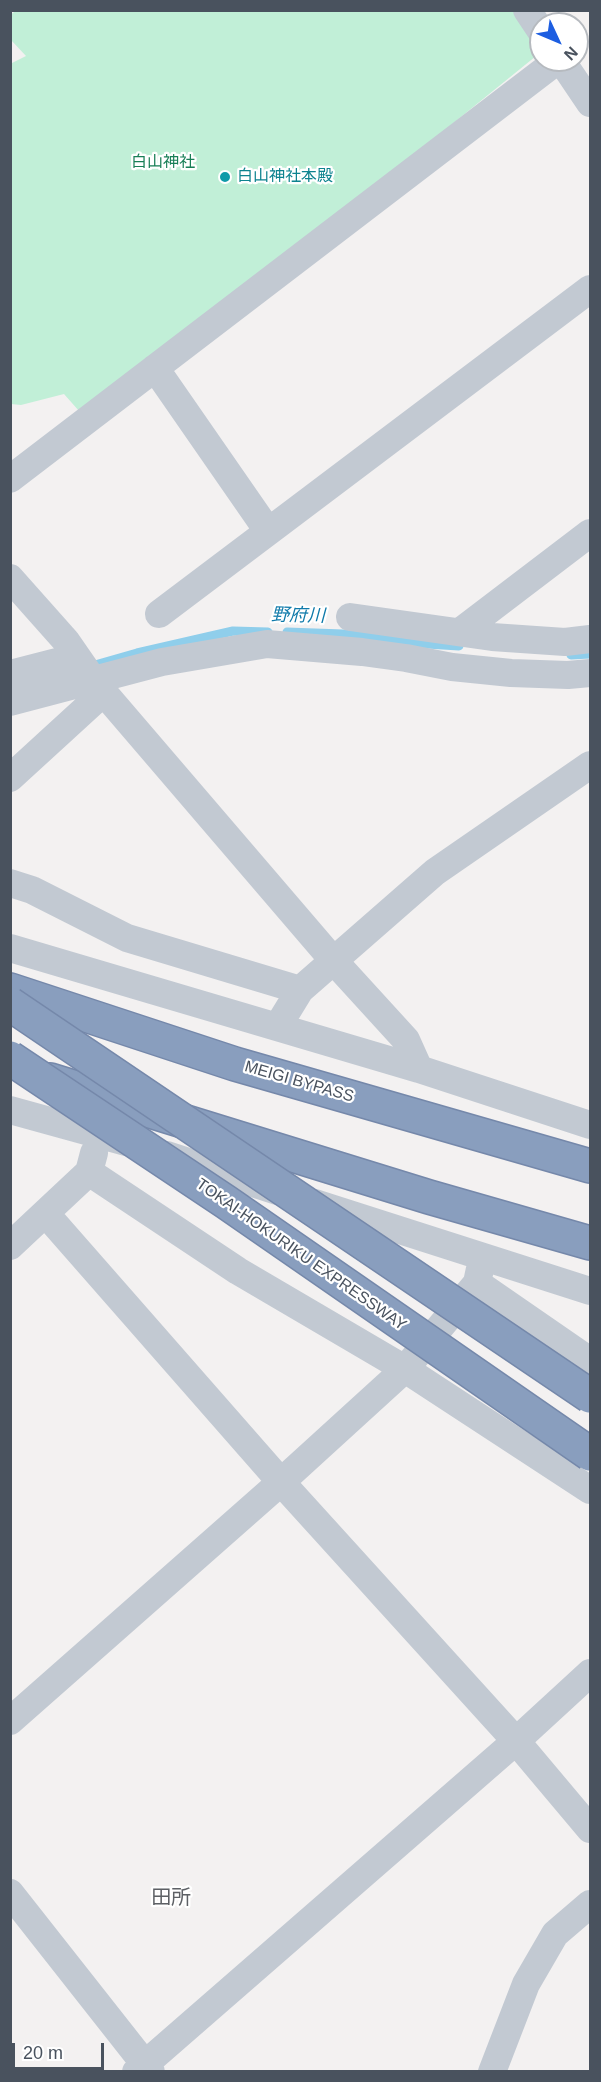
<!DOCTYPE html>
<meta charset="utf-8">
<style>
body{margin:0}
#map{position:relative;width:601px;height:2082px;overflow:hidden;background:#f3f1f1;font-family:Arial,sans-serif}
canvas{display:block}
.frame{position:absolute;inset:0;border:12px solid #49525e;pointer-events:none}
.north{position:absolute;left:529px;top:12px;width:60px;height:60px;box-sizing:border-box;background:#fff;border:2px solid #b6babf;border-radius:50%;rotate:134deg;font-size:16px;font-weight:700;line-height:24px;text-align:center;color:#49525e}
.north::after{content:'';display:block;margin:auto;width:21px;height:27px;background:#1d5ee1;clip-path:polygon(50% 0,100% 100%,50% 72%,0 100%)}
.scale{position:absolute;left:12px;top:2043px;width:92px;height:27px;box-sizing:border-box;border:3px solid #49525e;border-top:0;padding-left:8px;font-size:18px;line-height:21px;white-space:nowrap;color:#49525e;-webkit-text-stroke:4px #fff;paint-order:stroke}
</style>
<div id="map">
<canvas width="601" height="2082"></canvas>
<div class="frame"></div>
<div class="north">N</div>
<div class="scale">20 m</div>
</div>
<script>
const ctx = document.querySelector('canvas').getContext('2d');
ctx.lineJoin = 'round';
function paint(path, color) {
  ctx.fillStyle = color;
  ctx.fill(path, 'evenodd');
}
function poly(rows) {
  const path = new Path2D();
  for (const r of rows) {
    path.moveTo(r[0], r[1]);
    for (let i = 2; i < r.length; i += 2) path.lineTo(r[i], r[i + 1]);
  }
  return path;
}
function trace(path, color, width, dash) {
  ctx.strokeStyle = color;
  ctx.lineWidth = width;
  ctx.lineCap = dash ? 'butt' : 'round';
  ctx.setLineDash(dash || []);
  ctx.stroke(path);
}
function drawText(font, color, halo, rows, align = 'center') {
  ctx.font = font + ' Arial,"Noto Sans JP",sans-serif';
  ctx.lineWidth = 4.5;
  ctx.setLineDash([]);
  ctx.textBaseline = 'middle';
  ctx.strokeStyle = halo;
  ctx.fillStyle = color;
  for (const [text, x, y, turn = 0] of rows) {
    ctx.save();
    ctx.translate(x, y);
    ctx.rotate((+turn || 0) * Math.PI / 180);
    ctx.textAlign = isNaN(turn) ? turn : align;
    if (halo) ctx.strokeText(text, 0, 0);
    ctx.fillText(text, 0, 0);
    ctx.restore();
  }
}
paint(poly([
 [17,10,524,11,541,32,541,52,87,420,64,394,21,405,11,404,10,64,26,56,11,40,10,15]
]), '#c1efd7');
trace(poly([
 [287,632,343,634,411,643,459,646],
 [571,655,590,654],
 [88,667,137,653,233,631,268,632]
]), '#8fceeb', 9);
const highway = poly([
 [10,990,235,1064,590,1166],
 [50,1080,429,1197,590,1243]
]);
trace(highway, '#7588aa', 36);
trace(poly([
 [527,10,541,31],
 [561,60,590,103],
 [155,368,268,531],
 [10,479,558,60],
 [10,578,66,641,93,680,333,960,406,1040,419,1069],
 [159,614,590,289],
 [350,617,492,637,565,642,590,639],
 [460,632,590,533],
 [10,674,76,657],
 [10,702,162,662,267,644,362,652,406,658,452,667,511,673,568,675,590,673],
 [10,778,104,692],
 [10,883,32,890,127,938,300,990],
 [10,948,419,1069,590,1125],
 [278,1026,300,990,435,872,590,765],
 [10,1110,126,1142],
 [167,1155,277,1191],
 [89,1172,238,1271,405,1369,590,1490],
 [315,1203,590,1291],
 [46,1214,281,1482,516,1741,590,1829],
 [10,1246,89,1172,94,1153],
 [481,1264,477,1283,590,1361],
 [10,1721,281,1482,405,1369,477,1283],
 [10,1893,151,2072],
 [136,2072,516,1741,590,1673],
 [492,2072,526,1984,555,1934,590,1904]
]), '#c2c9d2', 28);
trace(highway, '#899ebe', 33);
const highwayBridge = poly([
 [10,1004,590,1396],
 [10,1058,226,1202,590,1454]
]);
trace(highwayBridge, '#7588aa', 36, []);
trace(highwayBridge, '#899ebe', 33);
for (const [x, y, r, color] of [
 [225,177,6,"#0f9aa8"]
]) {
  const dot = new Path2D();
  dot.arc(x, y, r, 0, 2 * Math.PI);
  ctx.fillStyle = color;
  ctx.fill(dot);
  trace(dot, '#fff', 2);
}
drawText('16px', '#197f57', '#fff', [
 ["白山神社",163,163]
]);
drawText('16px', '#0d838f', '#fff', [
 ["白山神社本殿",237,177]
], 'left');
drawText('16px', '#49525e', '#fff', [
 ["MEIGI BYPASS",299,1082,16],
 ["TOKAI-HOKURIKU EXPRESSWAY",301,1255,35]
]);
drawText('italic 18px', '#0f7aaa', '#fff', [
 ["野府川",298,616,1]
]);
drawText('20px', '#5d6065', '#fff', [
 ["田所",171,1898]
]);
</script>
